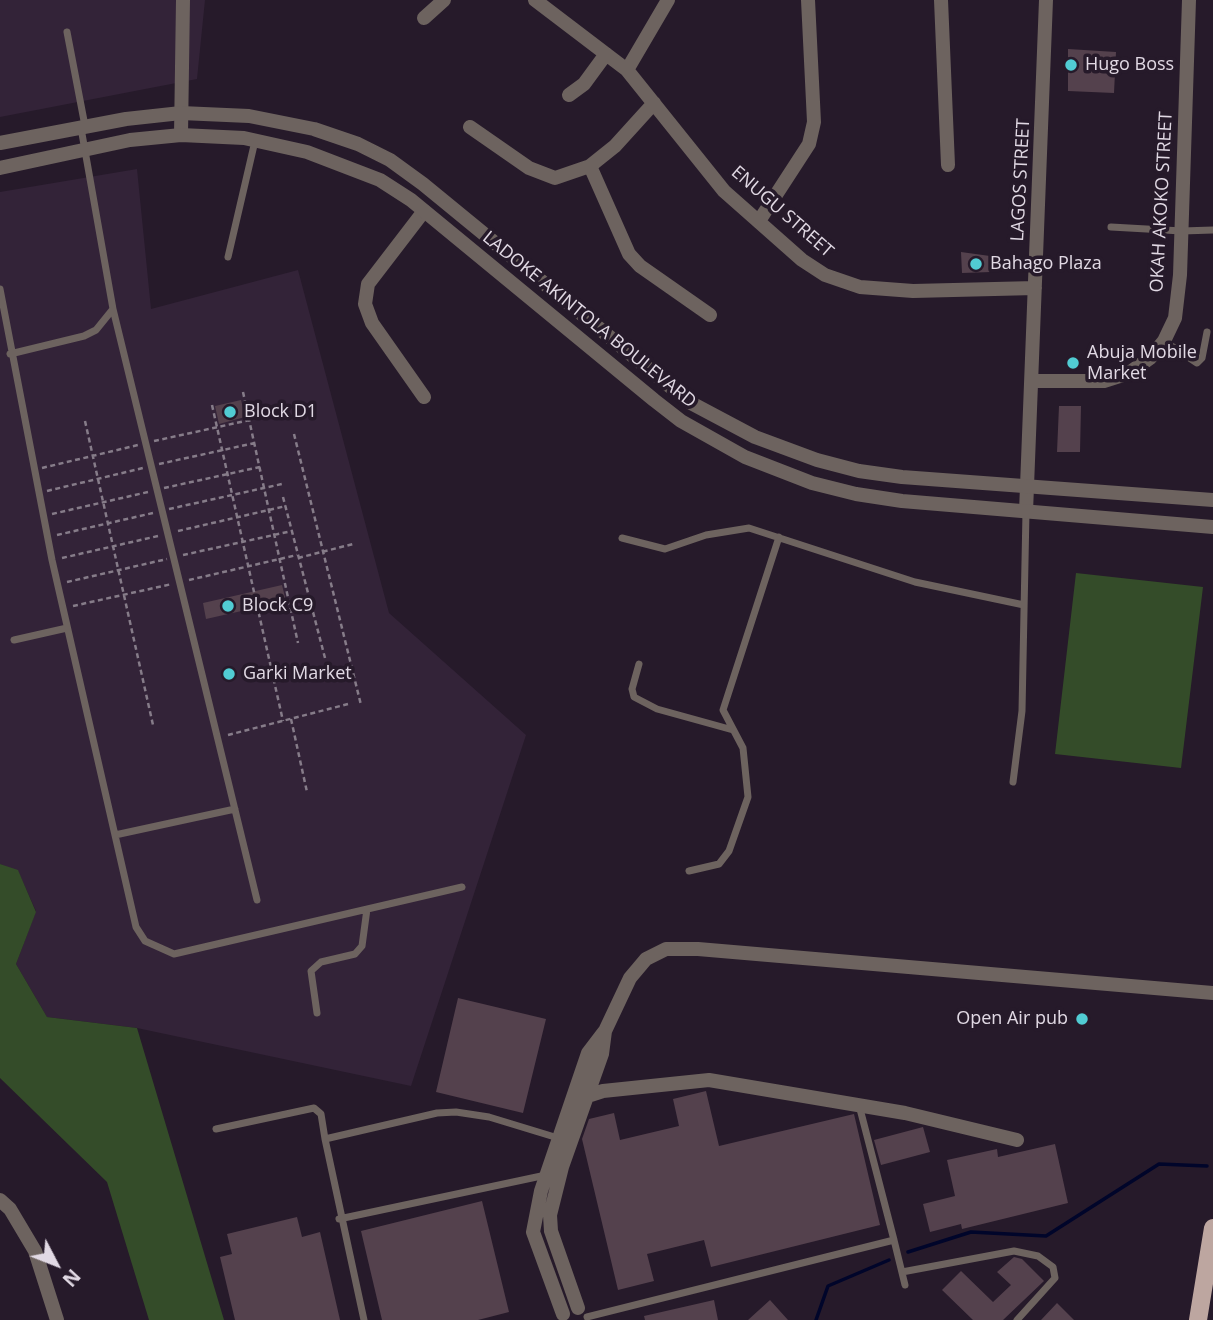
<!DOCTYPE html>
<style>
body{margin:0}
#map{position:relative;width:1213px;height:1320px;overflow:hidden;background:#261a2a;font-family:"Open Sans",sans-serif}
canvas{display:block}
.north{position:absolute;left:21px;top:1229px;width:70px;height:70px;-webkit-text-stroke:5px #261a2a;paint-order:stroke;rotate:132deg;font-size:19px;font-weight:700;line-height:28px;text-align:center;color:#e1d9e4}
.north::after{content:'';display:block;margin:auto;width:24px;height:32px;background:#e1d9e4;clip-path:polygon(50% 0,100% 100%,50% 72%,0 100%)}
</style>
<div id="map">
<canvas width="1213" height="1320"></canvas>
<div class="north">N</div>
</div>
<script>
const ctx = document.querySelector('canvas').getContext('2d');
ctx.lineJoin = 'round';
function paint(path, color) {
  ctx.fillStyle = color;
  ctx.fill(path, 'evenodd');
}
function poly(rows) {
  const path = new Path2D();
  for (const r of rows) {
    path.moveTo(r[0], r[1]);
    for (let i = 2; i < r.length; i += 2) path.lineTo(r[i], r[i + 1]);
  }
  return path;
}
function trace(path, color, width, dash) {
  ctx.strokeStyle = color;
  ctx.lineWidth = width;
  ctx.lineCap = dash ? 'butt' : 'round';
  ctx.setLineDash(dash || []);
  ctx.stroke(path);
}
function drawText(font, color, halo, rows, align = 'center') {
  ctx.font = font + ' "Open Sans",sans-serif';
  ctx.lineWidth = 7;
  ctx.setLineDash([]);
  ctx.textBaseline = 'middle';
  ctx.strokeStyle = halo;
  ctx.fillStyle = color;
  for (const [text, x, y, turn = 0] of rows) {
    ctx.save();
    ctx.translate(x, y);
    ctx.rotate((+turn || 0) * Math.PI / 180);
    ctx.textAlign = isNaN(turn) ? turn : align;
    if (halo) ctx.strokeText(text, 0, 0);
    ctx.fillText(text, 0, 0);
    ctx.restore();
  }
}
paint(poly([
 [0,0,205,0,197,79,0,117],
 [137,169,151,309,298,270,389,613,526,735,411,1086,137,1028,47,1017,16,964,36,911,18,871,0,864,0,192]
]), '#332338');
paint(poly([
 [1076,573,1203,587,1181,768,1055,754],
 [0,864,18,870,36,912,16,964,47,1017,137,1028,224,1320,149,1320,107,1182,0,1078]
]), '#344c29');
trace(poly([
 [908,1252,971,1232,1046,1236,1159,1164,1207,1166],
 [816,1320,828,1286,889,1260]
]), '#00052a', 3.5);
paint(poly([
 [1068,49,1116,52,1114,93,1068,91],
 [961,252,990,256,991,272,962,273],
 [241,400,245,417,219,424,215,406],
 [1059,406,1081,406,1080,452,1057,452],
 [282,585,286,601,206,619,203,603],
 [458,998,546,1019,523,1113,436,1092],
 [706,1091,719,1146,854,1114,880,1225,711,1267,704,1240,647,1254,654,1281,618,1290,582,1139,589,1119,614,1113,620,1140,679,1126,673,1099],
 [923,1127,930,1152,881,1165,874,1140],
 [1055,1144,1068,1203,962,1229,961,1224,930,1232,923,1204,955,1196,947,1160,997,1149,998,1157],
 [482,1201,509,1312,478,1320,382,1320,361,1231],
 [297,1217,302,1237,320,1232,340,1320,235,1320,220,1257,232,1254,227,1234],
 [1014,1257,1022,1259,1044,1281,1003,1320,973,1320,942,1290,961,1271,993,1302,1011,1285,997,1272],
 [714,1300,718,1320,645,1320,644,1316],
 [770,1300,788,1320,748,1320],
 [1057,1303,1074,1320,1041,1320]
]), '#54414d');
trace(poly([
 [243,392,298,643],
 [212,405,283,721],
 [85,421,153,725],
 [294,434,361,705],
 [154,441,250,420],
 [159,464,255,443],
 [42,468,138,445],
 [164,488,260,467],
 [47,491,143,468],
 [283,497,325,658],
 [169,509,282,484],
 [52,514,148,492],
 [178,531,286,506],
 [57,535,153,513],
 [183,555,292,531],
 [62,558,158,536],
 [298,558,353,544],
 [189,580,297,555],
 [67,582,167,559],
 [73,606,172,584],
 [291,719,307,792],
 [228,735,348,704]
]), '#867c89', 2.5, [5, 3.5]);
trace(poly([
 [67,32,85,126],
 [1111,227,1182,231,1213,230],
 [228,257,255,141],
 [0,289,52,560,136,927,145,941,174,954,462,887],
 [113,309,257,900],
 [1164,341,1197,363,1202,358,1207,332],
 [10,354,84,336,96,330,113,309,81,128],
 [622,538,665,549,706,535,749,528,915,582,1024,605],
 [14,640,67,628],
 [639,664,632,689,634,697,657,709,733,730],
 [1013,782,1022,711,1026,512],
 [115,835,235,809],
 [689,871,719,864,729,851,748,797,743,748,723,710,779,537],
 [317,1013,311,971,321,962,355,954,362,946,367,909],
 [859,1105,894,1240],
 [216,1129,314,1108,321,1114,325,1139],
 [339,1219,546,1175],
 [902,1272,1014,1251,1038,1256,1053,1267,1055,1278,1017,1320],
 [587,1317,894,1240,905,1285],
 [364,1320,325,1139,437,1113,456,1112,489,1117,558,1138]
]), '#6d635f', 7);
trace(poly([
 [535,0,627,70,724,191,802,260,825,275,860,287,913,291,1035,288],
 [941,0,948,165],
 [424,18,444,0],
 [627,70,668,0],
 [569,95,584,84,606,54],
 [470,127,529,168,555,178,590,166,615,146,654,103],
 [181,135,183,0],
 [590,166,629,254,640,266,710,315],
 [759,221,809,144,814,122,808,0],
 [1032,381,1104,381,1129,373,1150,358,1164,341,1175,318,1180,275,1189,0],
 [424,397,372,323,365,304,368,284,424,211],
 [1026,512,1046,0],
 [572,1101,603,1091,709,1080,905,1113,1017,1140],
 [0,1200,10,1209,35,1251,57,1320],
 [578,1308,551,1231,550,1215,562,1167,602,1054,605,1031,630,978,646,959,666,949,698,949,1213,993],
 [563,1314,533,1232,541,1191,588,1053,604,1032]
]), '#6d635f', 14);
trace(poly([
 [0,143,126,119,181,113,249,116,314,129,358,144,390,160,423,184,667,384,691,403,755,437,817,460,859,471,902,477,1213,500],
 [0,168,130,140,181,135,244,138,307,152,380,180,411,200,654,400,681,421,745,457,812,483,856,494,902,501,1213,527]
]), '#6d635f', 14);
trace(poly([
 [1198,1320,1213,1228]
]), '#bda6a0', 18);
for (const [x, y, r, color] of [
 [1071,65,7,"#51ccd3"],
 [976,264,7,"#51ccd3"],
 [1073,363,7,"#51ccd3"],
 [230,412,7,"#51ccd3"],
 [228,606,7,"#51ccd3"],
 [229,674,7,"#51ccd3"],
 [1082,1019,7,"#51ccd3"]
]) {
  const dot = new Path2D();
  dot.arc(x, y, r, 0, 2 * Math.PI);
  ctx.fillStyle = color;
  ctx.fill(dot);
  trace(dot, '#261a2a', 2.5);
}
drawText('18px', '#e1d9e4', '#261a2a', [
 ["Hugo Boss",1085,65],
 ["Bahago Plaza",990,264],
 ["Abuja Mobile",1087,353],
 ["Market",1087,374],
 ["Block D1",244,412],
 ["Block C9",242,606],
 ["Garki Market",243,674],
 ["Open Air pub",1068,1019,"right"]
], 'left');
drawText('18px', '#e1d9e4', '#261a2a', [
 ["LAGOS STREET",1021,180,-87],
 ["OKAH AKOKO STREET",1162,202,-87],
 ["ENUGU STREET",782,212,41],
 ["LADOKE AKINTOLA BOULEVARD",589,320,39]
]);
</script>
